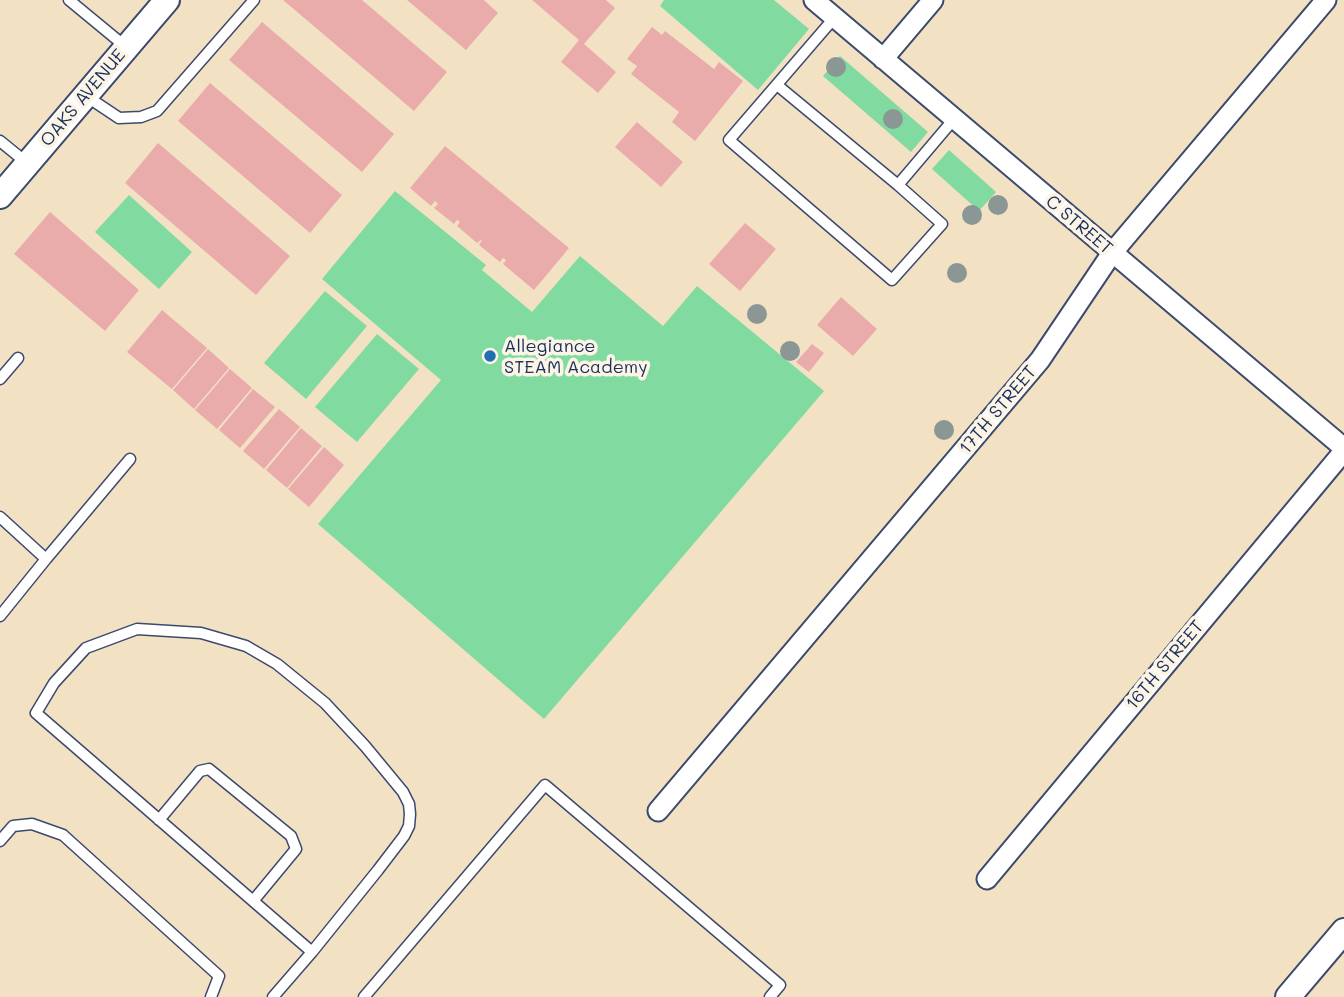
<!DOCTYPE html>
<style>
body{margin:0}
canvas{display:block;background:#f3e1c4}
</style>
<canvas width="1344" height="997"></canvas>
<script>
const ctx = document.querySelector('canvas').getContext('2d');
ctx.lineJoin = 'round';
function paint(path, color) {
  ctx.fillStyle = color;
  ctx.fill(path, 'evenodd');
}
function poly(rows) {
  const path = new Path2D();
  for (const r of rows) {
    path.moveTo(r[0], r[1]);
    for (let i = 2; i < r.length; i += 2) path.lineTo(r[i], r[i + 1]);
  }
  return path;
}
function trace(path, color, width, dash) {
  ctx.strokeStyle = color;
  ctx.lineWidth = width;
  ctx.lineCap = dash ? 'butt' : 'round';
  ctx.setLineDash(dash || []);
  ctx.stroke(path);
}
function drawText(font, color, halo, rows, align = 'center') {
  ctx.font = font + ' Mali,sans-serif';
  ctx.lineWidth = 7;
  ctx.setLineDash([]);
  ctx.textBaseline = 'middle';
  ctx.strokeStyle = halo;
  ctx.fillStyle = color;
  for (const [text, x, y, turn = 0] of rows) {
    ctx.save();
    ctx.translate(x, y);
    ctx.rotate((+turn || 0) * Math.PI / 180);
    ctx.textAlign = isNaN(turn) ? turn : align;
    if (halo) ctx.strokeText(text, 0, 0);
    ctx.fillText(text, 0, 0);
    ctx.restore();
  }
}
paint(poly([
 [664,0,774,0,809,29,758,90,660,6],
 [840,56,928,132,911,152,823,76],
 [949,150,996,192,979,211,932,169],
 [395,191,486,265,482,270,532,312,580,256,663,326,697,286,824,391,544,719,318,524,441,380,322,279],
 [129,195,192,252,159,289,95,232],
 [325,291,367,326,306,399,264,363],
 [377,334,419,369,357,442,315,407]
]), '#81dba1');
paint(poly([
 [283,0,362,0,447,72,414,111],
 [407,0,484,0,498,13,466,50],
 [532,0,606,0,615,8,584,44,616,72,598,93,561,62,579,40],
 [262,22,394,134,362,172,229,60],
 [652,27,662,35,665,31,714,69,719,62,743,81,695,141,672,122,679,112,631,74,637,66,627,59],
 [210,83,342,195,310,233,178,121],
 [637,122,683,162,661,187,615,147],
 [158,143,290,256,256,295,125,183],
 [445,146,569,248,534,290,503,264,506,260,503,258,500,262,479,245,482,240,481,240,477,243,457,226,460,222,457,220,454,224,434,208,438,204,435,201,431,206,410,188],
 [50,212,139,290,105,331,14,254],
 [745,223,776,249,740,291,709,264],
 [841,297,877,329,853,356,817,325],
 [162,310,207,348,172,389,127,352],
 [812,344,824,353,809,372,796,362],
 [208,349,229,368,194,409,173,390],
 [230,369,252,388,217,429,195,410],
 [253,389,275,407,240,448,219,430],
 [279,409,300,427,264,469,243,451],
 [301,428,322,446,287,488,266,470],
 [324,447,344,465,309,507,288,489]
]), '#eaacab');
const service = poly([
 [69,0,126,47],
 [777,85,898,185,942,224,892,280,729,140,835,17],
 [86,96,119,118,141,117,157,111,254,0],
 [0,141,27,163],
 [898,185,954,119],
 [0,379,18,358],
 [0,517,46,559,0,616],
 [46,559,130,459],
 [159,820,200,771,209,769,291,836,296,849,253,901],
 [0,841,13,826,32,824,63,835,219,976,211,997],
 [273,997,312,952,378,870,404,836,409,826,410,814,409,804,403,792,365,746,325,703,277,664,246,646,201,633,137,629,86,648,54,683,36,713,312,952],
 [364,997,545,785,780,985,770,997]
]);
const minor = poly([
 [814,0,1344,448],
 [883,59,933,0],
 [658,811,1040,360,1112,253,1326,0],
 [987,879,1344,451]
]);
const tertiary = poly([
 [0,196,167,0],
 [1288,997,1344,931]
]);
trace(service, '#3b4a6d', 13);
trace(minor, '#3b4a6d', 23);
trace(tertiary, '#3b4a6d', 28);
trace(service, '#fff', 10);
trace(minor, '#fff', 19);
trace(tertiary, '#fff', 24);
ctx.fillStyle = '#8a9795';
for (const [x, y] of [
 [836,67],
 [893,119],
 [998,205],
 [972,215],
 [957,273],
 [757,314],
 [790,351],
 [944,430]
]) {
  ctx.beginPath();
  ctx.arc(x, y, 10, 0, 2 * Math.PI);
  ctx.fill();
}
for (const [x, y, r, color] of [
 [490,356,7,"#1f6fb2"]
]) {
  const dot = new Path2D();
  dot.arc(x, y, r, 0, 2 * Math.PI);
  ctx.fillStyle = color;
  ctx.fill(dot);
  trace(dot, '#fcf5e5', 2.5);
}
drawText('18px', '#1b2f5e', '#fcf5e5', [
 ["OAKS AVENUE",83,98,-50],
 ["C STREET",1079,225,40],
 ["17TH STREET",998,410,-50],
 ["16TH STREET",1165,665,-50]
]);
drawText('18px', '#1b2f5e', '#fcf5e5', [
 ["Allegiance",504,346],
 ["STEAM Academy",504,367]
], 'left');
</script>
